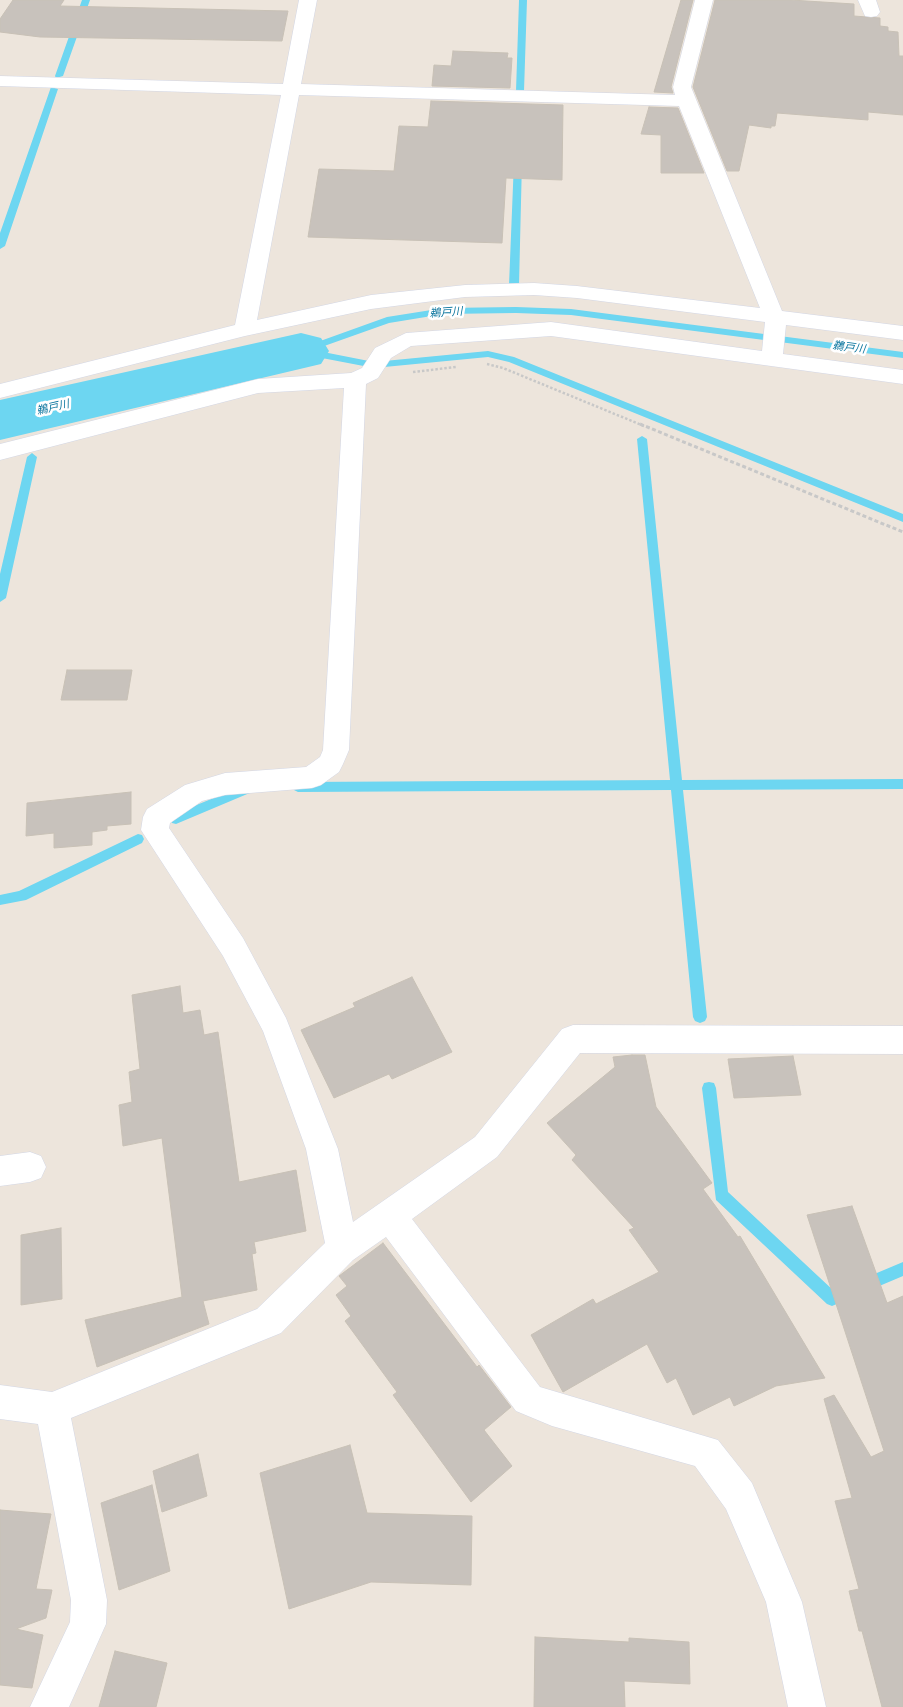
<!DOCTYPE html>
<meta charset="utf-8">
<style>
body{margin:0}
canvas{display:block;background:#ede5dc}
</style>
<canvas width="903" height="1707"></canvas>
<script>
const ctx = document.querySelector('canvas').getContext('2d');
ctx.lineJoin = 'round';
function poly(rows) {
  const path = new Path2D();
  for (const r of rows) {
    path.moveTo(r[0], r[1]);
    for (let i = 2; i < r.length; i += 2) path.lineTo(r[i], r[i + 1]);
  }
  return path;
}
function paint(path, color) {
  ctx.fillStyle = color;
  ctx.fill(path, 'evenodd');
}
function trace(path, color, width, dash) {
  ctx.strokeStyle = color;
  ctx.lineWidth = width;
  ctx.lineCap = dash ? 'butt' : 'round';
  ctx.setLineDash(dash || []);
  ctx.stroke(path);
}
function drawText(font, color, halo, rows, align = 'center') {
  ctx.font = font + ' Signika,"Noto Sans JP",sans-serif';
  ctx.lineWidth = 5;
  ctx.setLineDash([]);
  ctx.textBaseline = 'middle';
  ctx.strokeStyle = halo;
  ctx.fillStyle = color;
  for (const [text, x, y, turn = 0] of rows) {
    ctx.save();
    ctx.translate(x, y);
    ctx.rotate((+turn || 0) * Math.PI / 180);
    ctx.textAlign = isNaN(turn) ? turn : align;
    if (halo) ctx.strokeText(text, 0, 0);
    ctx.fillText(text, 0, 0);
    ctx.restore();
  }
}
paint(poly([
 [82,0,90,0,63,76,56,78,55,76,82,0],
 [519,0,527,0,524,91,520,93,516,91,519,0],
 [51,87,58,89,5,246,0,249,0,233,51,87],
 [518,158,522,161,519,285,514,288,509,285,514,161,518,158],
 [516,307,571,309,903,352,903,358,571,315,516,313,444,314,389,323,313,350,374,362,488,351,514,357,903,514,903,522,509,362,488,357,374,368,301,354,296,351,298,349,387,317,444,308,516,307],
 [642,436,647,439,682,780,903,779,903,789,683,790,707,1017,705,1021,700,1023,695,1021,693,1017,671,790,298,792,294,790,292,787,294,784,298,782,670,780,637,439,642,436],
 [32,453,37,457,6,598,0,602,0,574,27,457,32,453],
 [248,784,252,786,254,789,252,792,176,824,172,823,170,819,172,815,248,784],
 [138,834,142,835,144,839,142,843,26,900,0,905,0,895,19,891,138,834],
 [709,1082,714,1083,716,1088,728,1192,834,1291,903,1262,903,1276,832,1306,827,1304,716,1200,702,1088,704,1083,709,1082]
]), '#6dd6f1');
paint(poly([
 [301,333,321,338,329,351,321,364,0,440,0,400,301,333]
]), '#6dd6f1');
const building = poly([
 [13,0,64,0,60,6,288,11,282,41,40,37,0,32,0,19,13,0],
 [681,0,693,0,671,87,673,93,654,92,681,0],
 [715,0,791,0,854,4,854,16,880,18,880,26,888,27,888,31,898,32,899,56,903,56,903,115,868,112,868,120,777,113,775,126,771,126,771,128,749,125,739,171,727,171,693,87,715,0],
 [453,51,508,53,507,58,512,58,510,88,432,86,434,65,451,66,453,51],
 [431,101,563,105,562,180,506,178,502,243,308,237,319,169,394,171,399,126,428,127,431,101],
 [649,107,678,108,704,173,661,173,661,135,641,134,649,107],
 [67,670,132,670,127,700,61,700,67,670],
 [131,792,131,824,107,826,107,830,92,832,92,845,54,848,54,833,26,836,27,803,131,792],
 [412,977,452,1052,392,1079,389,1074,334,1098,301,1030,355,1007,353,1003,412,977],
 [180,986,183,1013,200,1010,204,1035,218,1032,239,1182,296,1170,306,1231,254,1242,256,1253,252,1254,257,1290,203,1301,209,1324,97,1367,85,1320,182,1297,162,1138,123,1146,119,1105,132,1102,129,1072,140,1069,132,995,180,986],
 [632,1055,645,1055,656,1107,712,1183,703,1189,738,1237,740,1236,825,1378,776,1386,734,1406,730,1397,693,1415,676,1378,667,1383,647,1344,563,1392,531,1335,593,1299,596,1304,659,1272,629,1230,634,1228,572,1160,576,1155,547,1123,615,1067,613,1057,632,1055],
 [793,1056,801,1095,734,1098,728,1059,793,1056],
 [852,1206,887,1303,903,1296,903,1707,882,1707,862,1631,859,1631,849,1591,859,1589,835,1501,852,1498,824,1399,834,1395,871,1457,884,1451,807,1215,852,1206],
 [61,1228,62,1299,21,1305,21,1235,61,1228],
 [383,1243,477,1367,479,1365,511,1407,484,1430,512,1466,471,1502,393,1395,397,1392,345,1321,351,1316,336,1295,347,1286,339,1276,383,1243],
 [350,1445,367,1513,472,1516,471,1585,371,1582,289,1609,260,1473,350,1445],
 [198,1454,207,1496,162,1512,153,1471,198,1454],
 [152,1485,170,1571,119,1590,101,1503,152,1485],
 [0,1510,51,1514,36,1589,52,1590,46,1618,16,1629,43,1635,32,1688,0,1685,0,1510],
 [535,1637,629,1642,629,1638,689,1642,690,1684,624,1681,625,1707,534,1707,535,1637],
 [115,1651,167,1663,156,1707,99,1707,115,1651]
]);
paint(building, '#c8c2bc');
trace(building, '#c8c1b6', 1);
const minor = poly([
 [299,0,317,0,301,84,675,95,673,87,695,0,713,0,691,87,782,311,903,326,903,340,786,325,783,354,903,370,903,384,551,336,411,346,391,358,378,378,366,384,349,750,343,764,339,772,321,785,312,788,225,795,202,801,170,823,169,828,243,938,286,1018,338,1149,353,1222,475,1137,562,1029,573,1025,903,1026,903,1054,580,1053,497,1157,412,1219,540,1387,718,1440,752,1483,802,1602,826,1707,788,1707,766,1602,726,1509,695,1466,552,1426,516,1411,386,1237,353,1260,281,1333,71,1418,107,1600,106,1624,69,1707,30,1707,70,1622,71,1600,38,1424,0,1419,0,1385,52,1392,257,1309,325,1243,306,1149,263,1031,223,956,141,830,143,817,147,809,185,785,225,773,306,767,320,757,323,750,344,388,258,393,0,460,0,444,258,379,351,373,362,368,375,348,406,333,551,322,762,351,765,322,577,298,534,295,465,297,371,309,245,336,0,398,0,384,235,325,281,95,0,86,0,76,283,84,299,0],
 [299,95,679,106,760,308,577,286,534,283,465,285,371,295,257,320,299,95],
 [858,0,876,0,880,12,877,16,871,17,865,16,858,0],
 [30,1152,41,1156,46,1167,41,1178,30,1182,0,1186,0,1156,30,1152]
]);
trace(minor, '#d2d6e4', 1);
trace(poly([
 [487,364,503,368,644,426],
 [413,372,456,367]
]), '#c8c8c8', 2.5, [2.5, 2]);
trace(poly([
 [640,424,903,532]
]), '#c8c8c8', 3, [4, 2.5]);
paint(minor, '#fff');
drawText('italic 11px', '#0b759e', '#fff', [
 ["鵜戸川",446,313,-4],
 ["鵜戸川",849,348,7],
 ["鵜戸川",53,408,-13]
]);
</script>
